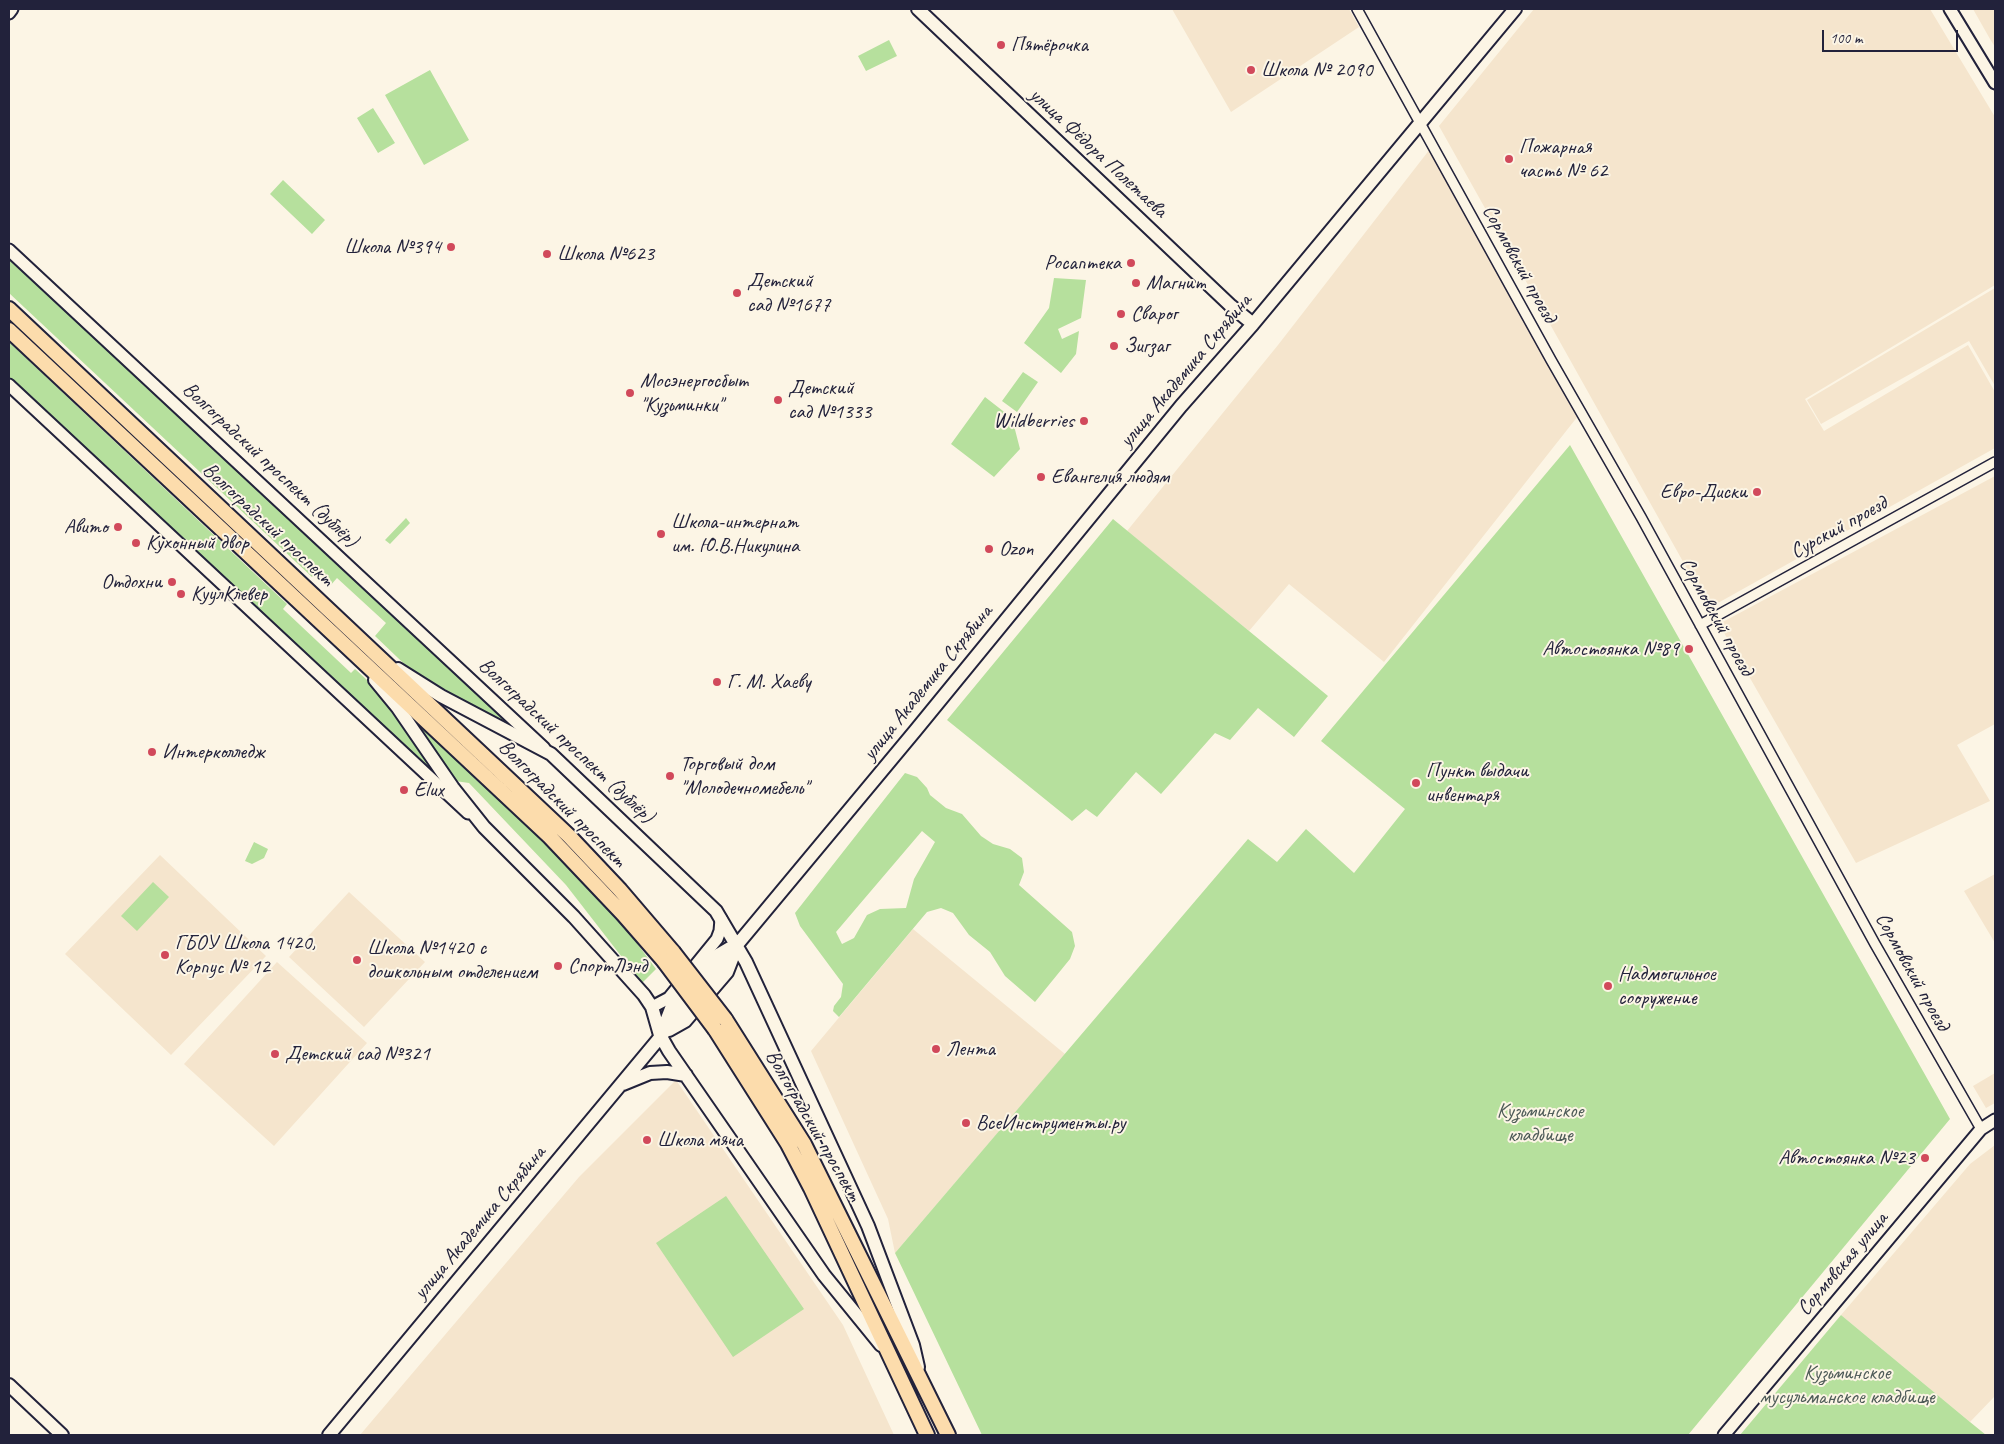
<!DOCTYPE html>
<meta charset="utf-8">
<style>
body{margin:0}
#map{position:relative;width:2004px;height:1444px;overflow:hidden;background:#fcf5e5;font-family:Caveat,sans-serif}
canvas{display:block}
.frame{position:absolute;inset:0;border:10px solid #22223b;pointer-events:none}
.scale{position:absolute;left:1822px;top:30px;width:136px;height:22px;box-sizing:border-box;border:2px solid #22223b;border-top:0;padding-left:6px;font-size:15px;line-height:18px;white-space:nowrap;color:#22223b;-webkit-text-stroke:4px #fcf5e5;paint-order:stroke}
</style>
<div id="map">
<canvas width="2004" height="1444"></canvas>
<div class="frame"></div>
<div class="scale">100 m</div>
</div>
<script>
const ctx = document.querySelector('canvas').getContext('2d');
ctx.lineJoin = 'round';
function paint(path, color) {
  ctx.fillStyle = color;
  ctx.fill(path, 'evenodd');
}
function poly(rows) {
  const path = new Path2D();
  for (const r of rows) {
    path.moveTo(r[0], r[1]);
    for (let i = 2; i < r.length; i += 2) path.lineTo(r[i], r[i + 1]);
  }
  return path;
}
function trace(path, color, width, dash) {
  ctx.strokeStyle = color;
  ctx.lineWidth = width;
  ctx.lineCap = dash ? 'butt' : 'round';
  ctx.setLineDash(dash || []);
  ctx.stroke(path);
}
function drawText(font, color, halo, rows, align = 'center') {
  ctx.font = font + ' Caveat,sans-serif';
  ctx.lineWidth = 4;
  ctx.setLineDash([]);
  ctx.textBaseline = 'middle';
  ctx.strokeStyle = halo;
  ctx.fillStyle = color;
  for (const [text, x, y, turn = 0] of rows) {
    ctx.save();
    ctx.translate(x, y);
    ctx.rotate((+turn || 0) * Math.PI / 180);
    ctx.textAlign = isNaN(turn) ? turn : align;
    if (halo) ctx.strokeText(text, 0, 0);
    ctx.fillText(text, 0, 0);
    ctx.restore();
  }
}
paint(poly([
 [1172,9,1349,9,1359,27,1231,112],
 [1534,9,1930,9,1995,117,1995,285,1805,399,1824,431,1968,345,1995,392,1995,448,1709,608,1439,126],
 [1973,9,1995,9,1995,47,1990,39],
 [1430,149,1578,416,1384,662,1289,584,1249,631,1127,531,1278,345],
 [1995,288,1995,386,1969,341,1821,424,1807,400],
 [1995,476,1995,724,1957,745,1990,801,1856,863,1719,624],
 [160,855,266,956,171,1055,65,954],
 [1995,874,1995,943,1964,891],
 [349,892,425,962,364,1027,289,957],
 [913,929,1065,1054,895,1253,888,1219,811,1051],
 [277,962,367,1043,274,1146,184,1064],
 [1995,1073,1995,1103,1986,1108,1973,1086],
 [676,1080,843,1325,894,1435,360,1435,579,1177],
 [1995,1145,1995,1396,1970,1422,1841,1315,1970,1164]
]), '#f5e5cd');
paint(poly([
 [889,40,897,56,866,71,858,56],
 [430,70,469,140,424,165,385,95],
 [373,108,395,143,378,153,357,118],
 [283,180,325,220,312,234,270,194],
 [9,252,508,720,506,726,420,679,375,636,386,623,337,578,330,586,316,573,312,577,9,293],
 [1054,278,1086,280,1081,318,1058,329,1062,339,1079,331,1076,354,1061,373,1024,343,1049,308],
 [9,342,287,604,283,609,351,673,355,669,389,700,448,789,9,378],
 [1023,372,1038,382,1017,412,1002,401],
 [985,397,1012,418,1020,449,994,477,951,444],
 [1570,445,1950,1119,1688,1435,982,1435,895,1253,1248,839,1277,862,1306,829,1354,873,1405,809,1321,741],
 [406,518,410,523,390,544,385,540],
 [1113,519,1328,696,1294,737,1258,708,1230,740,1215,733,1161,794,1136,772,1097,817,1086,809,1072,821,947,720],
 [407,711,568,863,622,923,656,969,642,983,566,885,469,783,455,781],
 [905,773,917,777,927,788,930,795,946,808,962,814,981,836,993,844,1010,849,1022,858,1024,872,1019,885,1072,932,1075,946,1070,959,1035,1002,1005,976,990,952,969,935,953,913,941,908,927,912,839,1017,833,1011,834,1006,841,997,843,984,800,926,795,913],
 [922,831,935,842,914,879,906,908,880,909,867,915,854,938,842,944,836,932],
 [254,842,268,849,264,858,252,864,245,861],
 [153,882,169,897,137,931,121,916],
 [726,1196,804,1309,733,1357,656,1243],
 [1841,1315,1970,1422,1986,1435,1740,1435]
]), '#b6e09d');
const minor = poly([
 [1357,9,1551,360,1641,517,1875,944,1981,1129],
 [1700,625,1995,462]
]);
const tertiary = poly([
 [1950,9,1995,83],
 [9,13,12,9],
 [9,250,544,748],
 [9,385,468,813],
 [652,1007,669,998,717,939,720,931,721,919],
 [1724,1435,1981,1129,1995,1120]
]);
const secondary = poly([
 [918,9,1231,306,1253,324],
 [398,669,441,696,551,754,716,911,746,962,868,1226,913,1345,918,1367],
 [375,680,398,708,453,788,484,827,574,917,644,995,652,1007,660,1035,669,1051,824,1275,881,1345],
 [665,1024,672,1006,713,958,730,948],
 [669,1030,685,1021,727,972,734,954],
 [623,1084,650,1073,667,1072,686,1075],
 [9,1385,62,1435],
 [329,1435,915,731,1181,406,1253,324,1515,9]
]);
const primary = poly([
 [9,309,569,836,620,890,673,952],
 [9,330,550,837,623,914,664,961],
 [725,1019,804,1144,948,1435],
 [715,1029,788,1144,811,1188,927,1435]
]);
trace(minor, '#22223b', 12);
trace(tertiary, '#22223b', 15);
trace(secondary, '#22223b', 16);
trace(primary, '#22223b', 18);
trace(minor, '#fcf5e5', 9);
trace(tertiary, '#fcf5e5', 11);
trace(secondary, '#fcf5e5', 12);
trace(primary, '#fcdcac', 14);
const primaryBridge = poly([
 [673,952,725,1019],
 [664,961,715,1029]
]);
trace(primaryBridge, '#22223b', 18, []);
trace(primaryBridge, '#fcdcac', 14);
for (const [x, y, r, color] of [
 [1001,45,5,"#d1495b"],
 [1251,70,5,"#d1495b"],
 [1509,159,5,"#d1495b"],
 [451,247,5,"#d1495b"],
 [547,254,5,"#d1495b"],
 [1131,263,5,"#d1495b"],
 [1136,283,5,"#d1495b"],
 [737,293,5,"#d1495b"],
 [1121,314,5,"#d1495b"],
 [1114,346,5,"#d1495b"],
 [630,393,5,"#d1495b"],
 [778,400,5,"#d1495b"],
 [1084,421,5,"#d1495b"],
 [1041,477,5,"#d1495b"],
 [1757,492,5,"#d1495b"],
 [118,527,5,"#d1495b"],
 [661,534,5,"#d1495b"],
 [136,543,5,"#d1495b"],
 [989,549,5,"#d1495b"],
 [172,582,5,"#d1495b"],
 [181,594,5,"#d1495b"],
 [1689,649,5,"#d1495b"],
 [717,682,5,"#d1495b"],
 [152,752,5,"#d1495b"],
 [670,776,5,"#d1495b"],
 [1416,783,5,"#d1495b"],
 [404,790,5,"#d1495b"],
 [165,955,5,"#d1495b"],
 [357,960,5,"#d1495b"],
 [558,966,5,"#d1495b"],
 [1608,986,5,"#d1495b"],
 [936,1049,5,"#d1495b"],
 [275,1054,5,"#d1495b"],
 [966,1123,5,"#d1495b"],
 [647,1140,5,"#d1495b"],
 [1925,1158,5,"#d1495b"]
]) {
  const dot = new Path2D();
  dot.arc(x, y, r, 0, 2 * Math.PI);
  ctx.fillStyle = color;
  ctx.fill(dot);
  trace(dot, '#fcf5e5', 2);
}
drawText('21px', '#22223b', '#fcf5e5', [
 ["Пятёрочка",1011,45],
 ["Школа № 2090",1261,70],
 ["Пожарная",1519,147],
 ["часть № 62",1519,171],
 ["Школа №394",441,247,"right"],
 ["Школа №623",557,254],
 ["Росаптека",1121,263,"right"],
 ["Детский",747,281],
 ["сад №1677",747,305],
 ["Магнит",1146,283],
 ["Сварог",1131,314],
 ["Зигзаг",1124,346],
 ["Мосэнергосбыт",640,381],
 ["\"Кузьминки\"",640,405],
 ["Детский",788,388],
 ["сад №1333",788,412],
 ["Wildberries",1074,421,"right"],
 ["Евангелия людям",1051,477],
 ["Евро-Диски",1747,492,"right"],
 ["Школа-интернат",671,522],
 ["им. Ю.В.Никулина",671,546],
 ["Авито",108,527,"right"],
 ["Кухонный двор",146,543],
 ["Ozon",999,549],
 ["Отдохни",162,582,"right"],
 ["КуулКлевер",191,594],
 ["Автостоянка №89",1679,649,"right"],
 ["Г. М. Хаеву",727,682],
 ["Интерколледж",162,752],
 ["Торговый дом",680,764],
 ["\"Молодечномебель\"",680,788],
 ["Пункт выдачи",1426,771],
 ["инвентаря",1426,795],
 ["Elux",414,790],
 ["ГБОУ Школа 1420,",175,943],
 ["Корпус № 12",175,967],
 ["Школа №1420 с",367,948],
 ["дошкольным отделением",367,972],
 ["СпортЛэнд",568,966],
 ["Надмогильное",1618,974],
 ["сооружение",1618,998],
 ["Лента",946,1049],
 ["Детский сад №321",285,1054],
 ["ВсеИнструменты.ру",976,1123],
 ["Школа мяча",657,1140],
 ["Автостоянка №23",1915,1158,"right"]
], 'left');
drawText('21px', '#22223b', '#fcf5e5', [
 ["улица Фёдора Полетаева",1098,153,43],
 ["Сормовский проезд",1519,264,61],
 ["улица Академика Скрябина",1186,371,-50],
 ["Волгоградский проспект (дублёр)",270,465,43],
 ["Волгоградский проспект",268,525,43],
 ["Сурский проезд",1839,528,-29],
 ["Сормовский проезд",1716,617,61],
 ["улица Академика Скрябина",928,683,-51],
 ["Волгоградский проспект (дублёр)",566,741,43],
 ["Волгоградский проспект",562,804,45],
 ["Сормовский проезд",1912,972,61],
 ["Волгоградский проспект",813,1126,60],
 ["улица Академика Скрябина",480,1223,-50],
 ["Сормовская улица",1843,1264,-50]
]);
drawText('21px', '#4e5b58', '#fcf5e5', [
 ["Кузьминское",1540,1111],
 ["кладбище",1540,1135],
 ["Кузьминское",1847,1373],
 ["мусульманское кладбище",1847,1397]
]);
</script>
